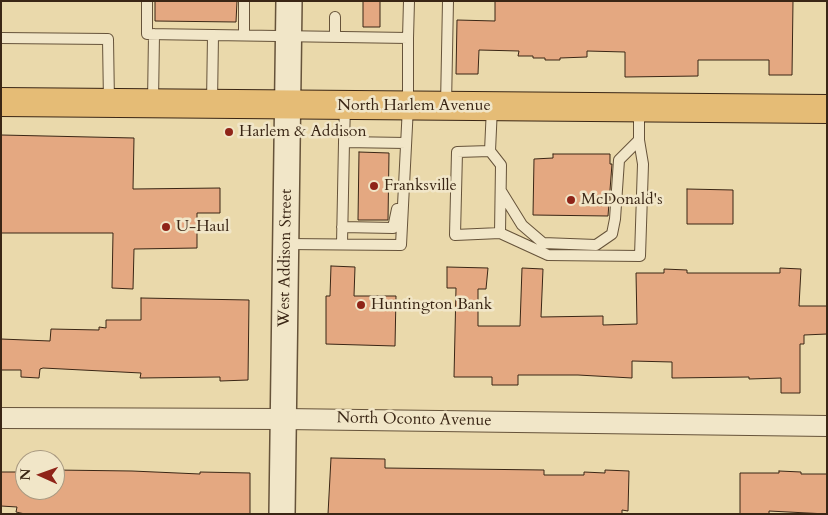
<!DOCTYPE html>
<style>
body{margin:0}
#map{position:relative;width:828px;height:515px;overflow:hidden;background:#ead9ab;font-family:Cardo,serif}
canvas{display:block}
.frame{position:absolute;inset:0;border:2px solid #3a2615;pointer-events:none}
.north{position:absolute;left:15px;top:450px;width:50px;height:50px;box-sizing:border-box;background:#f1e6c8;border:1px solid #a89980;border-radius:50%;rotate:272deg;font-size:14px;font-weight:700;line-height:20px;text-align:center;color:#3a2615}
.north::after{content:'';display:block;margin:auto;width:18px;height:22px;background:#8f2418;clip-path:polygon(50% 0,100% 100%,50% 72%,0 100%)}
</style>
<div id="map">
<canvas width="828" height="515"></canvas>
<div class="frame"></div>
<div class="north">N</div>
</div>
<script>
const ctx = document.querySelector('canvas').getContext('2d');
ctx.lineJoin = 'round';
function paint(path, color) {
  ctx.fillStyle = color;
  ctx.fill(path, 'evenodd');
}
function poly(rows) {
  const path = new Path2D();
  for (const r of rows) {
    path.moveTo(r[0], r[1]);
    for (let i = 2; i < r.length; i += 2) path.lineTo(r[i], r[i + 1]);
  }
  return path;
}
function trace(path, color, width, dash) {
  ctx.strokeStyle = color;
  ctx.lineWidth = width;
  ctx.lineCap = dash ? 'butt' : 'round';
  ctx.setLineDash(dash || []);
  ctx.stroke(path);
}
function drawText(font, color, halo, rows, align = 'center') {
  ctx.font = font + ' Cardo,serif';
  ctx.lineWidth = 5;
  ctx.setLineDash([]);
  ctx.textBaseline = 'middle';
  ctx.strokeStyle = halo;
  ctx.fillStyle = color;
  for (const [text, x, y, turn = 0] of rows) {
    ctx.save();
    ctx.translate(x, y);
    ctx.rotate((+turn || 0) * Math.PI / 180);
    ctx.textAlign = isNaN(turn) ? turn : align;
    if (halo) ctx.strokeText(text, 0, 0);
    ctx.fillText(text, 0, 0);
    ctx.restore();
  }
}
const building = poly([
 [155,1,237,1,236,22,155,21,155,1],
 [363,1,380,1,380,27,363,27,363,1],
 [495,1,793,1,792,75,769,75,769,60,698,60,698,76,625,77,625,52,587,51,587,57,560,58,560,60,545,60,545,58,533,58,533,56,518,56,519,51,479,50,478,74,456,74,457,20,495,21,495,1],
 [1,135,134,138,133,189,220,188,220,213,197,213,197,248,134,249,133,289,112,288,113,233,1,233,1,135],
 [359,152,389,153,388,220,358,220,359,152],
 [553,154,610,154,610,164,612,164,608,216,533,215,534,159,553,158,553,154],
 [687,189,733,190,733,224,687,224,687,189],
 [331,266,355,267,354,296,396,296,395,346,326,344,326,296,330,296,331,266],
 [447,267,488,268,486,289,478,289,478,326,520,326,522,268,543,269,541,317,603,316,603,325,637,324,636,273,664,273,664,269,687,270,687,273,780,273,780,268,801,269,799,306,827,306,827,334,804,335,804,344,800,344,800,393,781,393,781,378,749,379,749,377,672,378,672,362,632,361,632,378,578,375,518,375,518,385,492,385,492,377,454,377,456,288,447,288,447,267],
 [141,298,249,300,248,380,220,381,220,377,140,378,141,373,43,368,40,369,39,378,21,377,21,370,1,370,1,339,50,341,51,329,99,330,99,327,106,328,106,320,141,320,141,298],
 [331,458,385,459,385,468,544,470,544,475,584,475,584,472,605,473,605,470,629,471,628,511,622,510,622,514,328,514,331,458],
 [17,470,25,470,25,490,55,490,55,470,132,471,200,474,200,472,250,473,250,514,25,514,16,512,17,507,1,506,1,472,17,472,17,470],
 [779,471,801,472,801,474,827,474,827,514,769,511,769,514,740,514,740,473,779,473,779,471]
]);
paint(building, '#e4a881');
trace(building, '#3a2615', 1);
const service = poly([
 [147,1,147,34,408,38,409,1],
 [244,1,244,35],
 [335,17,335,36],
 [1,38,108,39,109,102],
 [153,102,154,34],
 [212,103,213,35],
 [446,105,448,1],
 [492,107,490,151,501,165,500,233,548,255,640,256,643,164,639,140,639,108],
 [344,142,345,106],
 [490,151,457,152,455,235,500,233],
 [501,191,522,225,543,243,596,245,612,234,615,219,619,160,639,140],
 [342,227,393,228,397,209],
 [286,244,401,245,408,106,408,38],
 [342,244,344,142,406,143]
]);
const minor = poly([
 [1,418,284,419,827,426]
]);
const tertiary = poly([
 [282,514,289,1]
]);
const primary = poly([
 [1,102,827,109]
]);
trace(service, '#66533a', 12);
trace(minor, '#66533a', 22);
trace(tertiary, '#66533a', 28);
trace(primary, '#3a2615', 30);
trace(service, '#f1e6c8', 10);
trace(minor, '#f1e6c8', 20);
trace(tertiary, '#f1e6c8', 25);
trace(primary, '#e5bc76', 28);
for (const [x, y, r, color] of [
 [229,132,5,"#8f2418"],
 [374,186,5,"#8f2418"],
 [571,200,5,"#8f2418"],
 [166,227,5,"#8f2418"],
 [361,305,5,"#8f2418"]
]) {
  const dot = new Path2D();
  dot.arc(x, y, r, 0, 2 * Math.PI);
  ctx.fillStyle = color;
  ctx.fill(dot);
  trace(dot, '#f1e6c8', 2);
}
drawText('16px', '#3a2615', '#f1e6c8', [
 ["North Harlem Avenue",414,106],
 ["West Addison Street",286,258,-89],
 ["North Oconto Avenue",414,420,1]
]);
drawText('16px', '#3a2615', '#f1e6c8', [
 ["Harlem & Addison",239,132],
 ["Franksville",384,186],
 ["McDonald's",581,200],
 ["U-Haul",176,227],
 ["Huntington Bank",371,305]
], 'left');
</script>
